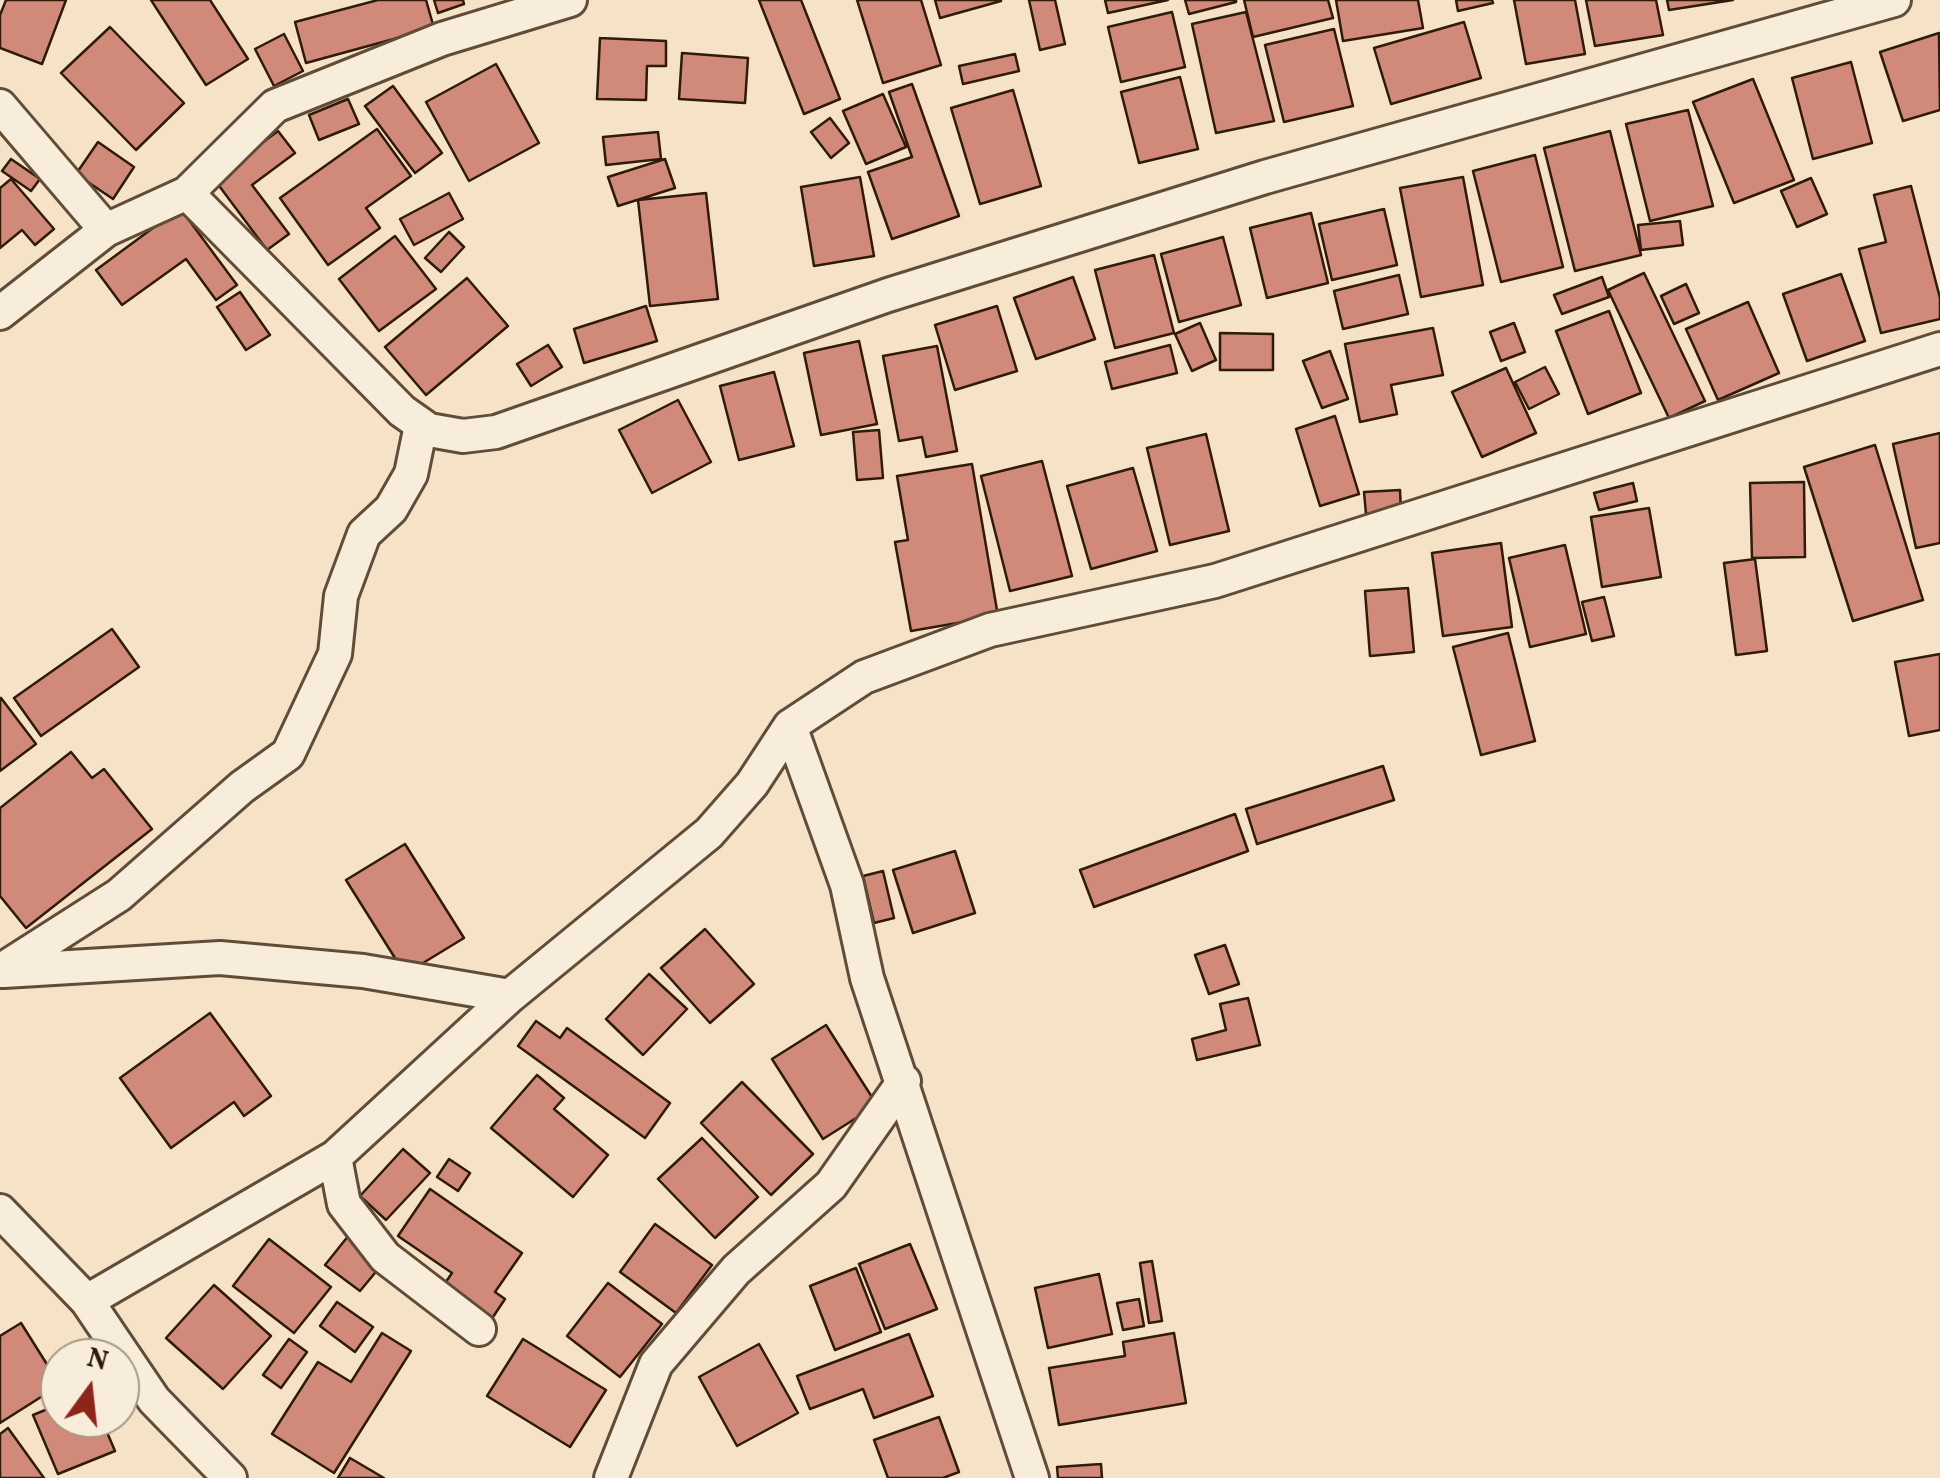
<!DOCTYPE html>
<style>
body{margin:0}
#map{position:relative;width:1940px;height:1478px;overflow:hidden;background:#f5e2c7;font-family:Vollkorn,serif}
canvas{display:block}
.north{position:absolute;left:40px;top:1338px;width:100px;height:100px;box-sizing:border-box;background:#f8ecdb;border:2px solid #a79887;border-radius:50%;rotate:15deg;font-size:28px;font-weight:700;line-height:40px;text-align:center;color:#2e1b09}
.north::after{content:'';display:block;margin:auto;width:35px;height:45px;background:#8f2418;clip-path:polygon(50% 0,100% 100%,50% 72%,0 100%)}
</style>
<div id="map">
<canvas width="1940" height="1478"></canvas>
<div class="north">N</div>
</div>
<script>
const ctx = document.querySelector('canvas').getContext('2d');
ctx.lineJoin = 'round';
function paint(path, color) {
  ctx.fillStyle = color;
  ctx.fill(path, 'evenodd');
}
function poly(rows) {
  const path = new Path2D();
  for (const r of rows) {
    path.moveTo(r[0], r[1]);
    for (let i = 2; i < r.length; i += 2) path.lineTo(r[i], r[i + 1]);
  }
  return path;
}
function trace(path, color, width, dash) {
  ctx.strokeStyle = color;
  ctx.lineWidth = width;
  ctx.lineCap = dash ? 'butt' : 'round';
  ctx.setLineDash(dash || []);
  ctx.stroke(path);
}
const building = poly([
 [6,0,66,0,42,64,0,48,0,15,6,0],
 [151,0,210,0,248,59,206,85,151,0],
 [378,0,426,0,434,28,306,63,295,22,378,0],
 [434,0,463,0,464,4,438,13,434,0],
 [759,0,801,0,840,99,804,114,759,0],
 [857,0,921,0,941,65,883,83,857,0],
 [935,0,1001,0,1001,1,940,18,935,0],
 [1029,0,1055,0,1065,44,1040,50,1029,0],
 [1105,0,1168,0,1108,13,1105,0],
 [1185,0,1236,0,1236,2,1189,14,1185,0],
 [1244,0,1328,0,1333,18,1253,37,1244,0],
 [1336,0,1418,0,1423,28,1343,41,1336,0],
 [1456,0,1492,0,1493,3,1458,11,1456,0],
 [1514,0,1575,0,1585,54,1526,64,1514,0],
 [1586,0,1656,0,1663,35,1595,46,1586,0],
 [1667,0,1733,0,1669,10,1667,0],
 [1172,12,1185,67,1121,82,1108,27,1172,12],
 [1246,12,1274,121,1216,133,1192,24,1246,12],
 [1464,22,1481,78,1391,104,1374,48,1464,22],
 [110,27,184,103,136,150,61,73,110,27],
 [1334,29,1353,106,1284,122,1265,45,1334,29],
 [1939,33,1940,110,1903,121,1880,52,1939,33],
 [284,34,303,71,274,86,255,49,284,34],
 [600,38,666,41,666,66,647,66,646,100,597,99,600,38],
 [682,53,748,58,745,103,679,99,682,53],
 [1015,54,1019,71,963,84,959,66,1015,54],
 [1851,62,1872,143,1813,159,1792,78,1851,62],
 [496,64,539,143,469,181,426,102,496,64],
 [1180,77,1198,149,1139,163,1121,92,1180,77],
 [1753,79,1794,180,1734,203,1693,102,1753,79],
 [912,84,959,216,892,239,868,172,912,157,889,92,912,84],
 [393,86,442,153,415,173,365,106,393,86],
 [1013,90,1041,186,980,204,951,108,1013,90],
 [883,94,906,147,866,164,843,111,883,94],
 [348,99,359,124,319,140,309,115,348,99],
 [1688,110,1713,206,1650,221,1626,124,1688,110],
 [830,118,849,143,831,158,811,132,830,118],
 [377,129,411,176,366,208,380,228,328,265,280,198,377,129],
 [278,131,295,153,252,185,289,234,267,250,214,179,278,131],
 [1610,131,1641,255,1575,271,1544,148,1610,131],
 [658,132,661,159,606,165,603,137,658,132],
 [98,142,134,167,113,199,76,174,98,142],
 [1535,155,1563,267,1501,282,1473,171,1535,155],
 [11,159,40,179,31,191,2,171,11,159],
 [665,159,675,188,618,206,608,177,665,159],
 [860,177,874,256,814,266,801,187,860,177],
 [1463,177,1483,285,1421,297,1400,188,1463,177],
 [1811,178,1827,214,1797,227,1781,191,1811,178],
 [11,179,54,229,35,245,22,230,0,248,0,188,11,179],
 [1911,186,1940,298,1940,319,1881,333,1859,249,1886,242,1874,195,1911,186],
 [449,193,463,219,414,245,400,219,449,193],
 [706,193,718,299,650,306,638,200,706,193],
 [180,208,237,285,216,300,186,259,122,305,96,270,180,208],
 [1384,209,1397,265,1332,280,1319,224,1384,209],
 [1311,213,1328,283,1267,298,1250,228,1311,213],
 [1680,221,1683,245,1641,250,1638,225,1680,221],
 [449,232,464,247,441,272,425,258,449,232],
 [395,236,436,289,379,331,339,279,395,236],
 [1223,237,1241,305,1179,322,1161,254,1223,237],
 [1154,255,1174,333,1115,348,1095,270,1154,255],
 [1644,273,1705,401,1669,418,1608,290,1644,273],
 [1841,274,1865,341,1807,361,1783,294,1841,274],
 [1399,275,1408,314,1343,329,1334,291,1399,275],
 [1073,277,1095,339,1036,359,1014,298,1073,277],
 [1602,277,1609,297,1562,314,1554,295,1602,277],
 [467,278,508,326,426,395,385,347,467,278],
 [1686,284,1699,313,1674,324,1661,296,1686,284],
 [240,292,270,335,246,350,217,307,240,292],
 [1748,302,1779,373,1718,400,1686,329,1748,302],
 [646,306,657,341,584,363,574,329,646,306],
 [997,306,1017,371,955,390,935,325,997,306],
 [1609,311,1641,393,1588,414,1556,331,1609,311],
 [1200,323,1216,360,1192,371,1175,334,1200,323],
 [1514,323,1525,352,1501,361,1490,332,1514,323],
 [1433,328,1443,375,1391,385,1397,414,1360,422,1345,344,1433,328],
 [1220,333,1273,334,1273,370,1220,370,1220,333],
 [859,341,877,424,821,435,804,353,859,341],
 [548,345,562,367,531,386,517,364,548,345],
 [1170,345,1177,373,1112,389,1105,362,1170,345],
 [937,346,957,451,926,457,922,437,899,441,883,356,937,346],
 [1330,351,1348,399,1322,408,1303,361,1330,351],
 [1545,367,1559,394,1529,409,1515,382,1545,367],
 [1506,368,1536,433,1482,457,1452,392,1506,368],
 [774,372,794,446,739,460,720,386,774,372],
 [678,400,711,462,652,493,619,430,678,400],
 [1335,416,1359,494,1320,506,1296,429,1335,416],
 [879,430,883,478,857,480,853,432,879,430],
 [1940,433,1940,543,1916,548,1893,444,1940,433],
 [1206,434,1229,531,1170,545,1147,448,1206,434],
 [1875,445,1923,600,1853,621,1804,467,1875,445],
 [1042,461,1072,576,1010,591,981,476,1042,461],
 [972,464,998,616,911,631,895,542,908,540,897,476,972,464],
 [1133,468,1157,551,1091,569,1067,486,1133,468],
 [1804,482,1805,557,1752,558,1750,483,1804,482],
 [1633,483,1637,501,1599,510,1594,493,1633,483],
 [1400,490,1401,512,1366,514,1364,492,1400,490],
 [1649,508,1661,577,1602,587,1591,517,1649,508],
 [1501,543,1512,627,1443,636,1432,553,1501,543],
 [1565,545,1586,634,1530,647,1509,558,1565,545],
 [1755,559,1767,651,1736,655,1724,563,1755,559],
 [1408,588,1414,652,1370,656,1365,591,1408,588],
 [1604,597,1614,636,1592,641,1582,602,1604,597],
 [112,629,139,667,41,736,14,698,112,629],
 [1508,633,1535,741,1481,755,1453,647,1508,633],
 [1940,654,1940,730,1909,736,1895,662,1940,654],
 [1,698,36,744,0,771,0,699,1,698],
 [71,752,92,778,104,769,152,829,26,928,0,896,0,808,71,752],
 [1383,766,1394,800,1257,844,1246,809,1383,766],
 [1235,814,1248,851,1094,907,1080,870,1235,814],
 [405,844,464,938,405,974,346,880,405,844],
 [955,851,975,913,913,933,893,870,955,851],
 [883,871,894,918,874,923,863,876,883,871],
 [705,929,754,984,710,1023,661,968,705,929],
 [1225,945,1239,984,1209,994,1195,955,1225,945],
 [649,974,687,1009,643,1055,606,1019,649,974],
 [1248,998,1260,1045,1197,1060,1192,1039,1226,1030,1220,1004,1248,998],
 [210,1013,271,1096,244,1116,234,1102,171,1148,120,1078,210,1013],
 [536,1021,560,1038,567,1028,670,1103,645,1138,518,1046,536,1021],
 [826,1025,877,1105,823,1139,772,1059,826,1025],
 [537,1075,564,1098,554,1109,608,1155,573,1197,491,1128,537,1075],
 [742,1082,813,1154,771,1195,701,1123,742,1082],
 [702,1138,758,1197,715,1238,658,1179,702,1138],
 [403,1149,430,1173,386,1220,360,1196,403,1149],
 [449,1159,470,1173,458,1191,437,1177,449,1159],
 [430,1189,522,1253,495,1292,505,1299,489,1323,441,1289,452,1273,398,1236,430,1189],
 [655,1224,712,1265,676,1313,620,1272,655,1224],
 [349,1235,384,1262,360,1291,325,1265,349,1235],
 [269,1239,331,1287,294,1333,233,1286,269,1239],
 [910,1244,937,1309,885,1329,859,1264,910,1244],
 [1152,1261,1162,1321,1149,1323,1140,1263,1152,1261],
 [856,1268,881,1332,835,1350,810,1286,856,1268],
 [1099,1274,1112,1334,1048,1348,1035,1288,1099,1274],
 [608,1283,662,1324,620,1377,567,1336,608,1283],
 [214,1285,271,1336,223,1389,166,1338,214,1285],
 [1139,1299,1144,1326,1123,1330,1117,1303,1139,1299],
 [337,1302,373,1327,355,1352,320,1326,337,1302],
 [21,1323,60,1385,0,1423,0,1336,21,1323],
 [382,1333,411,1351,334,1473,272,1434,318,1362,351,1382,382,1333],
 [1174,1333,1186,1403,1059,1425,1049,1368,1125,1356,1123,1342,1174,1333],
 [909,1334,933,1396,874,1418,863,1389,810,1409,797,1376,909,1334],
 [289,1339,307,1352,281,1388,263,1375,289,1339],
 [523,1339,606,1390,570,1447,487,1396,523,1339],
 [759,1344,798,1413,737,1446,699,1377,759,1344],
 [60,1404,60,1418,101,1418,115,1451,58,1474,33,1415,60,1404],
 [939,1417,959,1472,943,1478,888,1478,874,1440,939,1417],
 [8,1428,44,1478,0,1478,0,1434,8,1428],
 [350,1458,384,1478,338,1478,350,1458],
 [1101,1464,1102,1478,1058,1478,1057,1467,1101,1464]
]);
paint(building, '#d1897a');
trace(building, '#2e1b09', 2.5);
const street = poly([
 [0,106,106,230],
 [187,193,402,411,429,430,463,436,496,432,888,295,1265,177,1894,0],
 [0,313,106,230,187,193,275,106,442,39,570,0],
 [790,726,847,885,867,978,1032,1478],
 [0,971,119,895,242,787,288,754,335,654,341,596,364,534,391,509,411,474,419,435,429,430],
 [4,971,220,958,363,971,510,996],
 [335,1157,344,1204,385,1257,479,1329],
 [0,1211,87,1301,154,1400,230,1478],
 [87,1301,335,1157,510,996,709,833,752,784,790,726,864,677,990,630,1215,581,1940,349],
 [611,1478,656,1364,736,1270,831,1185,904,1081]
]);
trace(street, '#604d38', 38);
trace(street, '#f8ecdb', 32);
</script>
